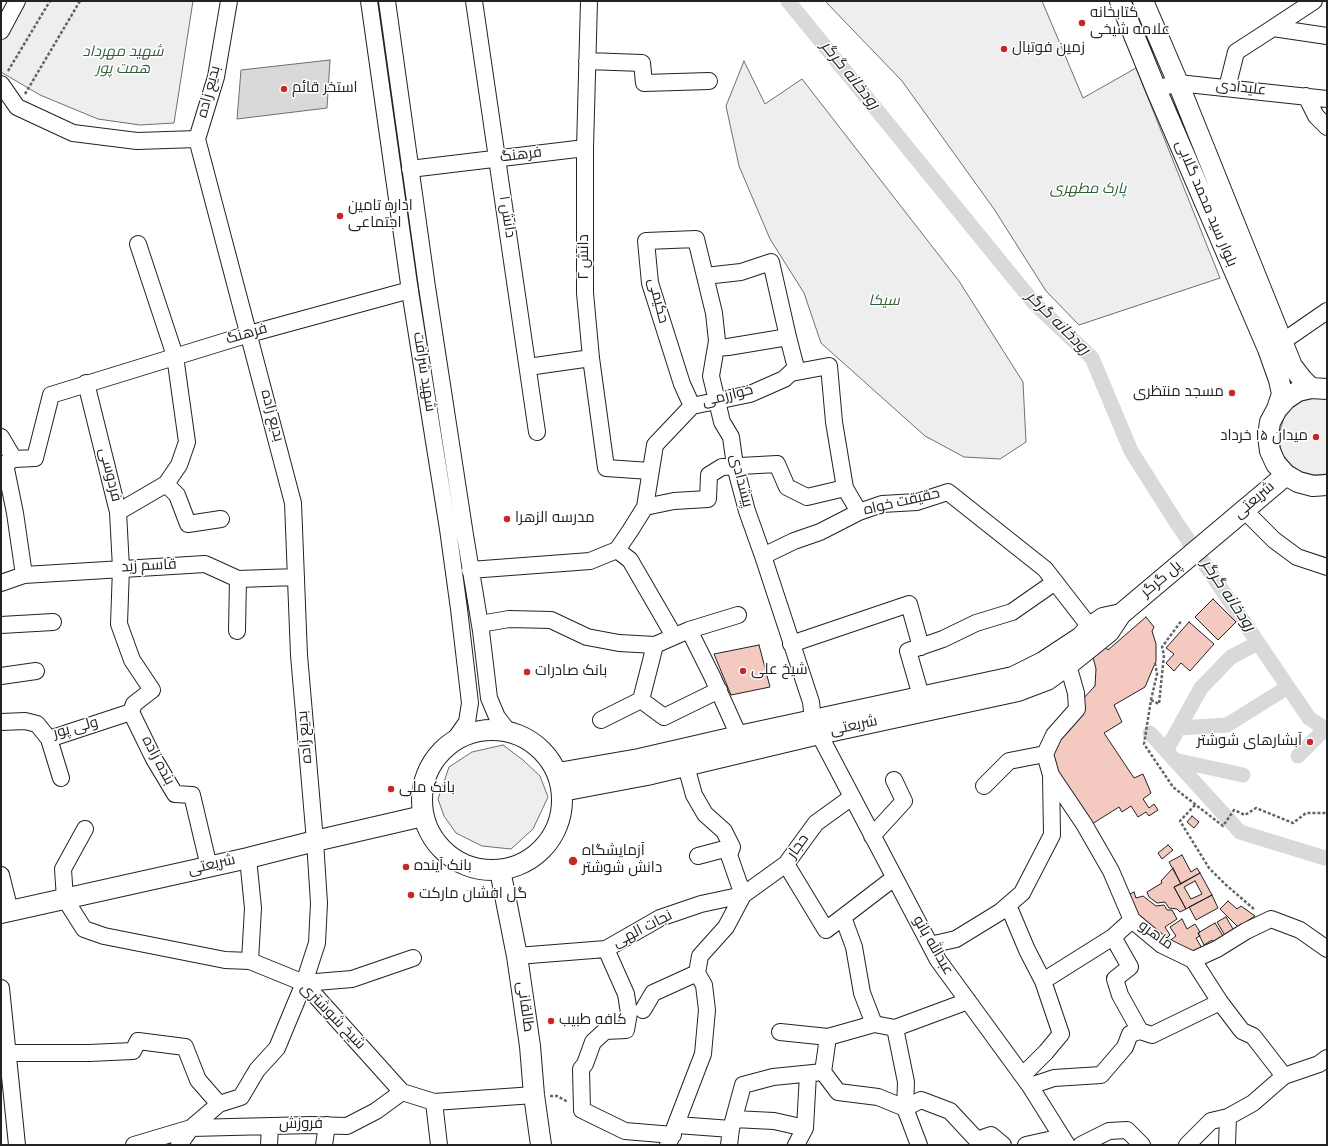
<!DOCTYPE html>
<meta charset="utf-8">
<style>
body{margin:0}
#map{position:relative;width:1328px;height:1146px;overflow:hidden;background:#fff;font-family:Spectral,serif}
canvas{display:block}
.frame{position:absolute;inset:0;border:2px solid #222;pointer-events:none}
</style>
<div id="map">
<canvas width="1328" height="1146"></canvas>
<div class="frame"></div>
</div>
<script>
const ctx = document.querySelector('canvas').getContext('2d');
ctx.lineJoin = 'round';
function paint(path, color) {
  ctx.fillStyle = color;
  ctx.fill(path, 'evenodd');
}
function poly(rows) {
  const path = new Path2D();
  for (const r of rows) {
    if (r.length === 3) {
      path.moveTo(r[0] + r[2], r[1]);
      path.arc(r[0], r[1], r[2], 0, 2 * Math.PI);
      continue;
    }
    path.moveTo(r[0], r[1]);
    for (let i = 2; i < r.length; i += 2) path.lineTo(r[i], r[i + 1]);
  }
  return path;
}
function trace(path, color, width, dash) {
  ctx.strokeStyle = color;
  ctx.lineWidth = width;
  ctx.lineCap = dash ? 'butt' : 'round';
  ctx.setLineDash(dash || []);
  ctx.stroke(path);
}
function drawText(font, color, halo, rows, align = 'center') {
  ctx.font = font + ' Spectral,Cairo,serif';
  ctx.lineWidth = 3;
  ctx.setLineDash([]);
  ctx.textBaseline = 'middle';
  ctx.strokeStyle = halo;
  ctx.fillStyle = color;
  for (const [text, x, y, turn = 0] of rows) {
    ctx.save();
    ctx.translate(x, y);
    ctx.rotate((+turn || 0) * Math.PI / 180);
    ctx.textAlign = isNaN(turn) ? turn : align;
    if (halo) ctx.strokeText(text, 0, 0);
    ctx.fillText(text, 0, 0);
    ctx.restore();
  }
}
const green = poly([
 [21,1,193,1,174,123,140,125,98,119,40,95,1,72,1,39,21,1],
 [825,1,1042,1,1083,98,1136,68,1220,278,1079,325,1046,291,994,209,902,81,825,1],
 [744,61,765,104,802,79,959,281,1023,382,1026,442,1000,459,964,457,925,436,821,343,804,293,770,239,739,166,726,106,744,61],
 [1315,398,1327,399,1327,474,1314,475,1302,472,1291,465,1283,455,1279,443,1280,430,1284,418,1292,408,1302,401,1315,398],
 [503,745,523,760,540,776,548,797,533,829,511,849,482,846,456,833,444,816,438,799,449,767,472,752,503,745]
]);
paint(green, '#eee');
trace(green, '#6f6f6f', 1);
const water = poly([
 [330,60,327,108,237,119,241,70,330,60]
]);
paint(water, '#d9d9d9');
trace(water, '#6f6f6f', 1);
trace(poly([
 [788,1,1034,303,1092,358,1131,451,1176,522,1309,718,1327,730],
 [1179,728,1227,725,1288,687],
 [1150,733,1240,832,1325,858,1327,857],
 [1166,751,1201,688,1231,657,1258,643],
 [1298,756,1325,729],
 [1174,760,1243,775]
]), '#d9d9d9', 15);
const building = poly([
 [1213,599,1236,622,1218,640,1195,617,1213,599],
 [1146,617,1154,627,1152,631,1156,644,1156,661,1145,687,1114,705,1122,722,1104,733,1134,778,1143,774,1151,793,1143,799,1149,808,1154,804,1158,810,1149,816,1146,812,1138,817,1131,806,1122,812,1119,807,1092,824,1053,768,1052,748,1080,702,1095,686,1096,669,1092,653,1102,643,1108,650,1146,617],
 [1189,622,1214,644,1190,671,1181,663,1174,671,1166,663,1174,654,1166,648,1189,622],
 [759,645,770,687,731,695,714,654,759,645],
 [1192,816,1199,822,1194,828,1187,822,1192,816],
 [1168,845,1173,850,1162,859,1158,853,1168,845],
 [1182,855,1191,872,1197,868,1200,873,1181,884,1169,862,1182,855],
 [1173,868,1181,884,1174,887,1186,909,1180,912,1177,909,1169,908,1165,902,1157,903,1149,897,1147,892,1162,883,1161,881,1173,868],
 [1200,873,1212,895,1186,909,1174,887,1200,873],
 [1195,881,1202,894,1191,899,1184,887,1195,881],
 [1134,892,1136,898,1143,896,1156,906,1164,905,1167,910,1172,910,1177,919,1165,927,1170,935,1165,940,1139,917,1128,895,1134,892],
 [1212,895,1218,908,1196,920,1189,907,1212,895],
 [1228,901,1237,909,1241,906,1255,916,1238,927,1220,909,1228,901],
 [1226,917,1236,934,1227,939,1217,922,1226,917],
 [1182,919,1187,929,1195,924,1200,932,1198,933,1200,936,1196,938,1203,950,1192,958,1168,942,1176,936,1170,927,1182,919],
 [1215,923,1223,936,1221,937,1224,942,1216,947,1212,940,1204,945,1198,933,1215,923]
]);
paint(building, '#f3c9c0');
trace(building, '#222', 1);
const minor = poly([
 [369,1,410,291,448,529,459,609,470,703,467,722,455,739],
 [387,1,427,287,465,535,481,631,489,698,497,717,507,730],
 [474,1,537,432],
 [589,1,585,148,585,293,591,358,606,468,650,471],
 [1273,28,1314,1],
 [1,31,17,1],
 [587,61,642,63,644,83,709,81],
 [1,84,17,107,73,133,137,141,197,139],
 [1227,88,1236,52,1273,28,1327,36],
 [1156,89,1178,83,1327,99],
 [1306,96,1316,116,1327,127],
 [410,169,585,148],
 [705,276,741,272,771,262,788,337],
 [1282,342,1327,311],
 [528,367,591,358],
 [791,373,829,366,834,422,845,488],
 [86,383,118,512,121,568,119,624,132,660,152,690,134,704,131,712],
 [692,406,682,384,650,283,646,241,696,239,714,313,717,341,711,376,722,422,731,437,735,466,747,511,763,556,811,702,813,720],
 [1,437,14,459],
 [5,464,15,513,24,575],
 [1,466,14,459,35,458,51,395,249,334,410,290],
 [166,484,177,495,188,524,221,519],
 [645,507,674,501,708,499,709,475,722,467,777,464,787,487,807,497,845,488,859,512],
 [1244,510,1274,540,1297,557,1327,567],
 [118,512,166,484,179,465,187,442,175,356,138,244],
 [617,550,630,560,674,636],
 [763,556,794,541,820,532,859,512,882,504,917,502,948,492,1045,569,1090,627],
 [470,570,590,561,617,550,630,531,645,507,655,445,692,406,750,394,784,379,796,368,788,337,728,347,716,348],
 [1,583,24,575,205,564,238,579,296,577],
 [480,624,509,619,551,620,587,637,619,643,655,645,689,630,738,615],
 [1,625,53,622],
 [689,630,712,676,739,736],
 [237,631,238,579],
 [791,644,909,604,921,647],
 [1,676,36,671],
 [921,696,908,651,943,639,976,623,1012,612,1055,582],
 [641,700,664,717,719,690],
 [131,712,154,759,175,794,192,795,209,867],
 [601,720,641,700,655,645],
 [1,722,25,721,37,724,49,739,131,712],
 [819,734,938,960,1030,1086,1067,1145],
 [49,739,61,778],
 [1051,775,1084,824,1111,871,1132,920,1162,945,1193,960,1220,1002,1242,1031,1253,1036,1284,1076],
 [984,786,1009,761,1045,754],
 [85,829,63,869,65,899,84,929,104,936,225,960,250,961,304,983,402,1092,434,1102,534,1095],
 [872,836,904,801,894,780],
 [698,856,732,847],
 [248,858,253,908,250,961],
 [786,864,826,930,894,878],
 [1,875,10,911],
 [1008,905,1027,950,1043,981,1061,1034,1046,1052,1023,1075],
 [843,917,854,947,862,993,874,1024,895,1028,968,1001],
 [1113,937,1130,967,1115,979,1120,995,1140,1031],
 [930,945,956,939,1000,912,1022,893,1052,835,1051,775,1045,754,1054,735,1077,709,1076,693,1068,665],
 [606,949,626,994,629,1013,626,1030,605,1031,593,1042,585,1064,581,1069,582,1110,625,1131,673,1135],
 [517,956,606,949,660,918,701,904,743,895,786,864,816,823,852,797],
 [1193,960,1217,949,1246,931,1271,919,1300,930,1327,949],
 [1043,981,1113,937,1132,920],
 [304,983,352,979,413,958],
 [1,988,17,1145],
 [643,1010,653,993,697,973],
 [780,1032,828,1037],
 [8,1053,89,1053,133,1051,138,1041,185,1047,198,1080,219,1104],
 [823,1072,838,1092,878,1097,905,1108,906,1082,895,1028],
 [1030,1086,1054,1078,1101,1075,1125,1047,1130,1034,1140,1031,1152,1035,1220,1002],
 [434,1102,439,1145],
 [734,1119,774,1121,805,1128,808,1074],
 [677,1125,731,1129,743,1085,773,1077,823,1072,828,1037,874,1024],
 [134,1145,191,1128,312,1125,347,1126,376,1111,402,1092],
 [179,1145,191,1128,219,1104,241,1097,257,1070,277,1048,304,983,317,943,319,903,315,841,299,655,293,503,197,139,216,77,229,1],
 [269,1145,270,1126],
 [324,1145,327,1125],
 [668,1145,703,1054,707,1010,704,985,697,973,700,956,726,927,743,895,729,855,732,847,724,831,705,814,694,795,686,766],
 [729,1145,731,1129],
 [796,1145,805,1128],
 [919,1145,905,1108,921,1100,950,1111,977,1140,991,1135,1003,1145],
 [1026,1145,1062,1137],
 [1081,1145,1109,1131,1127,1130,1142,1145],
 [1187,1145,1211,1121,1228,1117,1253,1103,1284,1076,1319,1064,1327,1058],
 [1227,1145,1228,1117]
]);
const major = poly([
 [1120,1,1156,89,1268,349,1279,380,1282,394,1277,409],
 [1143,1,1178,83,1292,366,1302,379,1311,388],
 [1327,389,1311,388,1298,391,1286,399,1277,409,1270,422,1268,436,1270,451,1276,464,1286,475,1298,482,1313,486,1327,485],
 [492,800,70],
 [558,773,639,759,739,736,1013,677,1043,662,1081,637,1090,627,1103,618,1121,614],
 [562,791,647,775,819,734,1018,691,1047,680,1068,665,1109,632,1121,614,1286,475],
 [500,870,517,956,530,1046,534,1095,541,1145],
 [1,913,248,858,315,841,423,816]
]);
trace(minor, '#222', 18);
trace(major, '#222', 22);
trace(poly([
 [8,71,50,1],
 [25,94,80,1],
 [1155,663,1157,674,1151,700,1144,744,1173,787,1223,826,1234,810,1245,815,1256,808,1293,823,1306,813,1327,813],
 [1151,700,1159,704,1164,655,1162,647,1182,620],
 [1195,805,1180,821,1209,868,1225,884,1255,910],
 [550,1096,557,1096,568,1102]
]), '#646464', 2.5, [3, 2]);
trace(minor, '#fff', 16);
trace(major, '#fff', 20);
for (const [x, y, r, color] of [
 [1082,23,4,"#c62828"],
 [1004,49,4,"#c62828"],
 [284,89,4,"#c62828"],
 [340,216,4,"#c62828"],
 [1232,393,4,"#c62828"],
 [1316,437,4,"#c62828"],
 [507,519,4,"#c62828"],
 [743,671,4,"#c62828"],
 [527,672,4,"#c62828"],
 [1310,742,4,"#c62828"],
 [391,789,4,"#c62828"],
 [573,861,5,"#c62828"],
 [406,867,4,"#c62828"],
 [411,895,4,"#c62828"],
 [551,1021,4,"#c62828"]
]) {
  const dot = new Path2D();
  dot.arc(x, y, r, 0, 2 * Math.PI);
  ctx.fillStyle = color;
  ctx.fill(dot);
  trace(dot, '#fff', 1.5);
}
drawText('15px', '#222', '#fff', [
 ["کتابخانه",1090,14],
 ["علامه شیخی",1090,31],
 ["زمین فوتبال",1012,49],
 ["استخر قائم",292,89],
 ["اداره تامین",348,207],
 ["اجتماعی",348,224],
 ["مسجد منتظری",1224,393,"right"],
 ["میدان ۱۵ خرداد",1308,437,"right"],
 ["مدرسه الزهرا",515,519],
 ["شیخ علی",751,671],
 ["بانک صادرات",535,672],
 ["آبشارهای شوشتر",1302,742,"right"],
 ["بانک ملی",399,789],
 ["آزمایشگاه",582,852],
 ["دانش شوشتر",582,869],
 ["بانک آینده",414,867],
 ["گل افشان مارکت",419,895],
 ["کافه طبیب",559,1021]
], 'left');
drawText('italic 15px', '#2f5e38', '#fff', [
 ["شهید مهرداد",123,53],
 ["همت پور",123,70],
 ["پارک مطهری",1088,190],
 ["سیکا",884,302]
]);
drawText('15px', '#222', '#fff', [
 ["علیدادی",1241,89,6],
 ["بدیع زاده",210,92,-75],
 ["فرهنگ",521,156,-7],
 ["بلوار سید محمد گلابی",1205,204,67],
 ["دانش ۱",506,217,81],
 ["دانش ۲",585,257,-90],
 ["حکیمی",657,301,76],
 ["فرهنگ",247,335,-16],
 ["شهید شرافت",423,372,81],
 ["خوارزمی",728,397,-14],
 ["بدیع زاده",271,416,75],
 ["فردوسی",109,475,76],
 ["پیشدادی",740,481,76],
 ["شریعتی",1255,501,-41],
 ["حقیقت خواه",902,503,-13],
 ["قاسم زید",149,567,-3],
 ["پل گرگر",1162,580,-40],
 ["شریعتی",854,727,-12],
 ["ولی پور",76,729,-15],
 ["بدیع زاده",306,737,-95],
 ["بنده زاده",157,761,62],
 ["حجار",799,847,-54],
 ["شریعتی",212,866,-13],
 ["نجات الهی",643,930,-27],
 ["ماهرو",1155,936,36],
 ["عبدالله بانو",932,946,60],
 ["طالقانی",524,1007,82],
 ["شیخ شوشتری",332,1017,46],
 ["فروزش",301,1125]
]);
drawText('italic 16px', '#222', '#fff', [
 ["رودخانه گرگر",849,76,51],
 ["رودخانه گرگر",1057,324,45],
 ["رودخانه گرگر",1227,596,56]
]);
</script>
